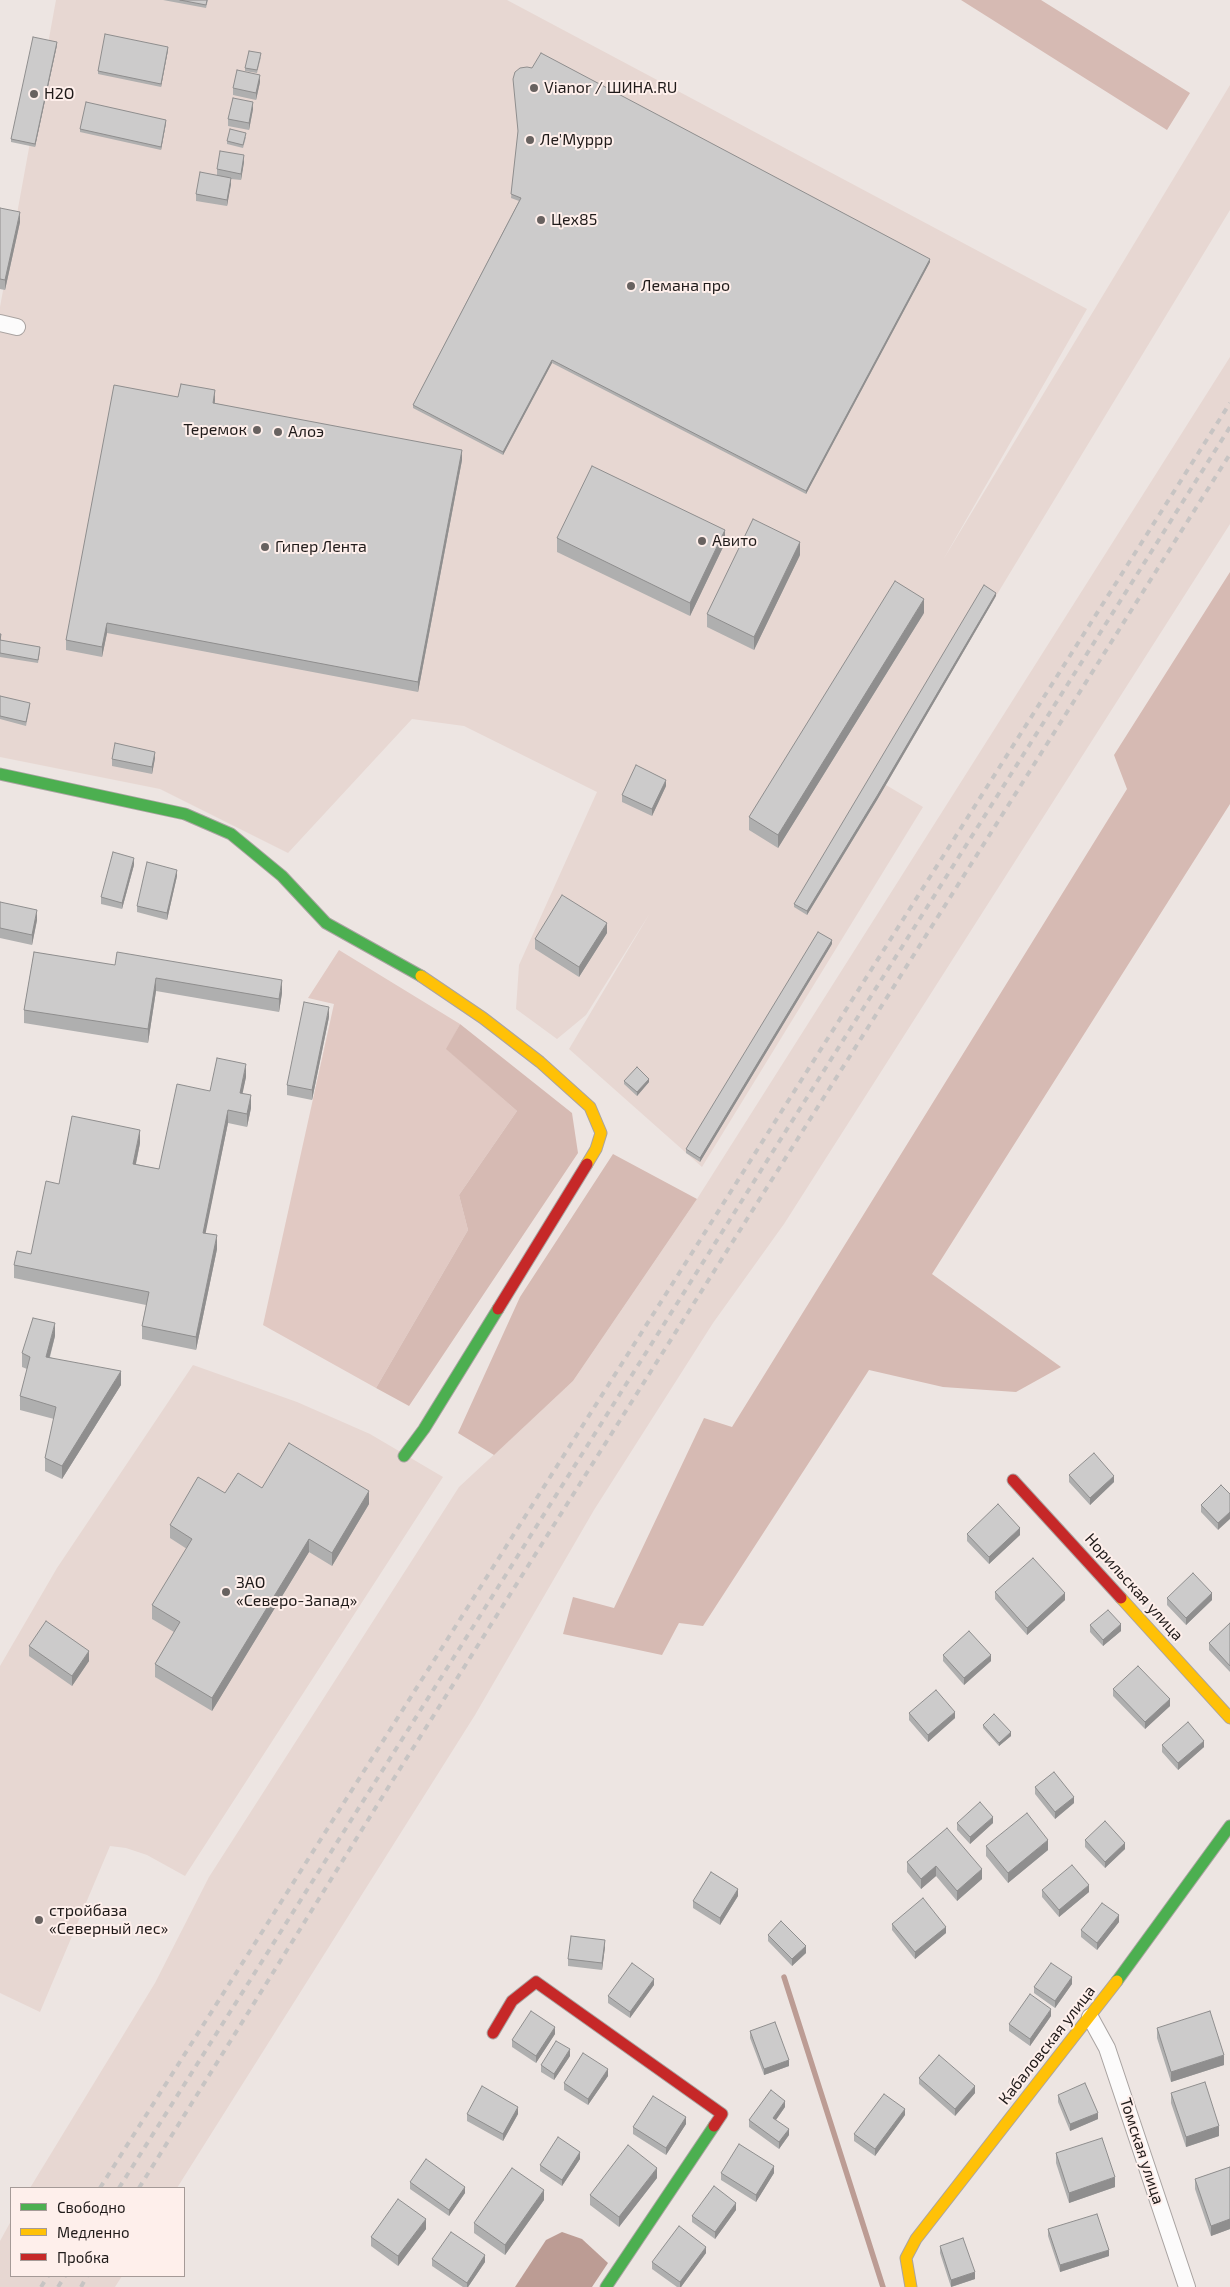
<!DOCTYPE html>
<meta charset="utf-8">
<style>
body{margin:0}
#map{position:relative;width:1230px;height:2287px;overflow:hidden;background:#ede5e2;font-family:"Exo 2",sans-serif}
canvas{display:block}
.legend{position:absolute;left:10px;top:2187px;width:175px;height:90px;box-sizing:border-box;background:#feefeb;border:1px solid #a59a97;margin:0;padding:6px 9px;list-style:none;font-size:15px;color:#201b1a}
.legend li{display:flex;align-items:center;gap:10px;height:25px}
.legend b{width:25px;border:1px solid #a59a97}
</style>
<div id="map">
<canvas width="1230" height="2287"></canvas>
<ul class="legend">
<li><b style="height:6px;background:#4caf50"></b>Свободно</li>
<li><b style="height:6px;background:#ffc107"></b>Медленно</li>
<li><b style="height:6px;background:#c62828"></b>Пробка</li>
</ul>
</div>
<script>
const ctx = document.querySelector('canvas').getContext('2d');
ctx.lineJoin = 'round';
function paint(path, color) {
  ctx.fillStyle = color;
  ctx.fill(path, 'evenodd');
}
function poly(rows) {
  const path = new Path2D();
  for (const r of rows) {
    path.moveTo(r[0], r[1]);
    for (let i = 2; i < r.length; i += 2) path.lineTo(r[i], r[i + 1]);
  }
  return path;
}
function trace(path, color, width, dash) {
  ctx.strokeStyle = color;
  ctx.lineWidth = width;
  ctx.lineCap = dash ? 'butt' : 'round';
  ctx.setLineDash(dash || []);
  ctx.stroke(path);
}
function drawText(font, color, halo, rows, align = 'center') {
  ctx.font = font + ' "Exo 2",sans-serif';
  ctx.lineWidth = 4;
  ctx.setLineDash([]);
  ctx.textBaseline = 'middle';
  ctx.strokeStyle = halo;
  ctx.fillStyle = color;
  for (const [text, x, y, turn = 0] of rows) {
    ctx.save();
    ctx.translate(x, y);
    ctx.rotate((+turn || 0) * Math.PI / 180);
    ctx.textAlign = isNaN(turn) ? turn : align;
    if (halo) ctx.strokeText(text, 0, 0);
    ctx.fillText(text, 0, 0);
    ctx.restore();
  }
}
paint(poly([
 [56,0,507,0,1087,309,943,560,1230,85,1230,210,996,596,886,785,923,807,702,1167,569,1049,650,913,586,1015,557,1039,516,1009,519,965,597,792,464,726,412,719,288,853,160,789,0,757,0,307],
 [1230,357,1230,524,784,1224,713,1323,594,1510,475,1715,177,2188,30,2188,155,1983,209,1877,459,1487,573,1381,697,1199],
 [193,1365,297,1402,370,1434,443,1477,185,1876,147,1855,126,1848,110,1846,40,2012,0,1993,0,1666,57,1568],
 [11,2221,11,2276,122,2276,115,2287,0,2287,0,2241]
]), '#e7d7d2');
paint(poly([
 [339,950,460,1024,447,1049,517,1111,459,1195,468,1230,376,1388,263,1325,334,1004,308,998]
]), '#e1c9c3');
paint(poly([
 [961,0,1041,0,1190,93,1167,130],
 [1230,572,1230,804,932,1274,1061,1367,1016,1392,943,1387,869,1370,703,1626,679,1623,662,1655,563,1634,573,1597,614,1608,704,1418,732,1427,1127,789,1114,755],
 [460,1024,572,1113,578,1153,409,1406,376,1388,468,1230,459,1195,517,1111,446,1049],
 [613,1154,697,1199,573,1381,494,1455,458,1433,520,1297]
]), '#d6bab3');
paint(poly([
 [562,2232,582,2239,608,2263,592,2287,515,2287,546,2240]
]), '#bc9c94');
trace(poly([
 [784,1977,883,2287]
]), '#bc9c94', 5.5);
const street = poly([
 [0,323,17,327],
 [1090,2017,1107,2048,1187,2287]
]);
const fast = poly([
 [0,774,185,814,231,834,282,876,326,923,421,976],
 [404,1456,424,1429,498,1309],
 [1117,1981,1230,1826],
 [606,2287,714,2126]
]);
const slow = poly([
 [421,976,483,1018,540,1062,590,1107,601,1133,596,1149,587,1164],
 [1121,1598,1230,1718],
 [911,2287,906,2258,916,2239,1117,1981]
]);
const jam = poly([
 [498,1309,587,1164],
 [1013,1480,1121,1598],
 [493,2033,512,2001,536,1982,722,2114,714,2126]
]);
trace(street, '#a9a3a1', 18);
trace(fast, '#a9a3a1', 13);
trace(slow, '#a9a3a1', 13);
trace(jam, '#a9a3a1', 13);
trace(street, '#fcfbfb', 16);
trace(fast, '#4caf50', 11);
trace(slow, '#ffc107', 11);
trace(jam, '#c62828', 11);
trace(poly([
 [100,2188,1230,403],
 [119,2188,1230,427],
 [139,2188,391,1783,1230,454],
 [41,2287,48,2276],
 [58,2287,65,2276],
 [81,2287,87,2276]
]), '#c7c4c3', 4, [6, 6]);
paint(poly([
 [163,0,208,0,206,8],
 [57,45,35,147,11,142,11,139],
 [168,50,161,87,98,74,98,71],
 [261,57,257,73,245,71,245,68],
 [260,82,256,100,233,95,233,88],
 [253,109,249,130,228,126,228,119],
 [166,123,161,150,80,132,80,129],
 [518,132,930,262,806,494,552,363,503,455,413,408,413,405,519,201,511,198],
 [246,137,243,148,227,144,227,141],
 [244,162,241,180,231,179,231,184,227,206,196,201,196,194,217,175,217,169],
 [0,208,20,222,5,290,0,289],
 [178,397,215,400,215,403,462,460,418,692,107,633,102,657,66,650,66,640],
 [557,538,725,543,690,616,557,552],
 [800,555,754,650,707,627,707,614],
 [996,596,877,800,807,915,794,907,794,904],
 [924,613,778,848,749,830,749,817],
 [0,634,1,637,1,640,40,651,38,663,0,657],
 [0,696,30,706,26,726,0,719],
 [155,758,152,774,112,766,112,759],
 [666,786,652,816,622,802,622,795],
 [134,865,122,909,101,904,101,897],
 [177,876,167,920,137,912,137,906],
 [0,902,37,920,32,945,0,938],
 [607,933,579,977,535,949,535,939],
 [832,944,700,1162,686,1153,686,1149],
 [34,952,282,993,279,1012,156,991,148,1043,24,1023,24,1010],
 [329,1017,312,1100,287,1095,287,1085],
 [246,1077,242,1093,251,1108,247,1127,228,1123,205,1233,217,1249,196,1350,142,1339,142,1326,146,1305,14,1278,14,1265,31,1254,59,1184,140,1143,136,1164,159,1169,210,1091],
 [624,1081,649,1082,637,1096,624,1084],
 [55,1336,50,1357,121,1385,62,1479,45,1471,45,1458,54,1419,20,1410,20,1396,27,1369,22,1367,22,1353],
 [1069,1475,1114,1482,1090,1505,1069,1482],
 [1221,1485,1218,1530,1201,1512,1201,1505],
 [262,1488,369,1504,332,1566,309,1552,212,1711,155,1677,155,1664,174,1632,152,1619,152,1605,187,1549,170,1538,170,1525,225,1493],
 [967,1534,1020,1535,989,1564,967,1541],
 [995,1592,1065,1600,1027,1635,995,1599],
 [1167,1598,1212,1600,1186,1625,1167,1605],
 [1230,1623,1230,1672,1209,1650,1209,1643],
 [1090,1625,1121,1631,1103,1646,1090,1632],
 [29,1646,89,1661,72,1686,29,1656],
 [943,1655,991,1661,964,1685,943,1661],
 [1113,1689,1170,1706,1145,1729,1113,1696],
 [909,1713,955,1718,928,1742,909,1720],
 [983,1725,1011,1736,999,1746,983,1728],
 [1162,1745,1204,1747,1178,1770,1162,1752],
 [1035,1787,1074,1803,1055,1819,1035,1794],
 [957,1823,993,1823,970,1844,957,1830],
 [947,1828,982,1879,957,1901,936,1876,921,1889,907,1872,907,1862],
 [1085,1840,1125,1849,1105,1868,1085,1847],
 [986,1846,1048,1850,1008,1883,986,1856],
 [1042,1890,1089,1892,1059,1917,1042,1897],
 [738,1896,720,1925,693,1908,693,1901],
 [1119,1922,1097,1950,1081,1937,1081,1930],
 [892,1924,946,1933,915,1959,892,1930],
 [768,1935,806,1953,792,1966,768,1941],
 [605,1947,602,1970,568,1966,568,1959],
 [1072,1984,1055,2008,1034,1993,1034,1987],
 [654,1985,630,2018,608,2003,608,1996],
 [1051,2016,1030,2046,1009,2031,1009,2024],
 [1157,2028,1224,2065,1171,2082,1157,2038],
 [750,2031,789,2066,764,2075,750,2038],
 [555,2034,536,2063,512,2047,512,2040],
 [570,2056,554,2080,541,2072,541,2065],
 [608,2076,588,2105,564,2090,564,2083],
 [919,2078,975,2093,955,2116,919,2084],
 [1171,2093,1219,2136,1186,2147,1171,2103],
 [1058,2095,1098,2119,1070,2131,1058,2102],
 [785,2107,776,2120,789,2135,779,2149,749,2127,749,2120],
 [467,2114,518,2114,503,2141,467,2121],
 [905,2115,875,2156,854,2141,854,2134],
 [686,2124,666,2155,633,2134,633,2127],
 [1056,2153,1115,2187,1069,2203,1056,2163],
 [580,2159,562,2186,540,2171,540,2165],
 [1230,2167,1230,2229,1211,2236,1195,2189,1195,2179],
 [721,2173,774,2173,756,2202,721,2180],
 [657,2178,619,2227,590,2205,590,2195],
 [410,2182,465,2193,449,2216,410,2189],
 [544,2200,505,2255,474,2233,474,2223],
 [736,2210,715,2239,692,2222,692,2216],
 [426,2229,398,2266,371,2246,371,2237],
 [1048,2229,1109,2256,1060,2272,1048,2236],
 [940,2246,975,2279,951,2287,940,2253],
 [706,2253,681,2287,677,2287,652,2269,652,2262],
 [432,2259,485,2262,468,2287,463,2287,432,2266]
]), '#afafaf');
paint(poly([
 [57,42,57,45,35,147,35,144],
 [168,47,168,50,161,87,161,84],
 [260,75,260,82,256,100,256,93],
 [253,102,253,109,249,130,249,123],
 [166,120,166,123,161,150,161,147],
 [244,155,244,162,241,180,241,174],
 [231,178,231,184,227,206,227,200],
 [20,212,20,222,5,290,5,280],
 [930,259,930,262,806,494,806,491],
 [552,360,552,363,503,455,503,452],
 [215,390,215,400,213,413,213,403],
 [462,450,462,460,418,692,418,682],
 [725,530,725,543,690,616,690,603],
 [800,542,800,555,754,650,754,637],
 [996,593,996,596,877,800,807,915,807,911],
 [924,599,924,613,778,848,778,835],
 [107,623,107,633,102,657,102,647],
 [155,752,155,758,152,774,152,767],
 [666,780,666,786,652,816,652,809],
 [134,858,134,865,122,909,122,903],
 [177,870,177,876,167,920,167,913],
 [37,910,37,920,32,945,32,935],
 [607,923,607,933,579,977,579,967],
 [832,940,832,944,700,1162,700,1158],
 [156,978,156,991,148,1043,148,1029],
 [282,980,282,993,279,1012,279,999],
 [329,1007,329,1017,312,1100,312,1090],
 [246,1064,246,1077,240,1106,240,1093],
 [649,1079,649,1082,637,1096,637,1092],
 [251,1095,251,1108,247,1127,247,1114],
 [228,1110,228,1123,203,1246,203,1233],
 [140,1130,140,1143,133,1177,133,1164],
 [217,1235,217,1249,196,1350,196,1337],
 [55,1323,55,1336,46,1370,46,1357],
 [121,1371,121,1385,62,1479,62,1466],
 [1114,1476,1114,1482,1090,1505,1090,1498],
 [369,1491,369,1504,332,1566,332,1553],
 [1230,1512,1230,1519,1218,1530,1218,1523],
 [1020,1528,1020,1535,989,1564,989,1557],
 [309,1539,309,1552,212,1711,212,1698],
 [1065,1593,1065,1600,1027,1635,1027,1628],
 [1212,1593,1212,1600,1186,1625,1186,1618],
 [1121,1624,1121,1631,1103,1646,1103,1640],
 [89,1651,89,1661,72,1686,72,1676],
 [991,1655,991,1661,964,1685,964,1678],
 [1170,1699,1170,1706,1145,1729,1145,1722],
 [955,1712,955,1718,928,1742,928,1735],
 [1011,1732,1011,1736,999,1746,999,1743],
 [1204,1741,1204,1747,1178,1770,1178,1763],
 [1074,1797,1074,1803,1055,1819,1055,1812],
 [993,1817,993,1823,970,1844,970,1837],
 [1048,1840,1048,1850,1008,1883,1008,1873],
 [1125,1843,1125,1849,1105,1868,1105,1862],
 [936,1866,936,1876,921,1889,921,1879],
 [982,1869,982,1879,957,1901,957,1891],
 [1089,1885,1089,1892,1059,1917,1059,1910],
 [738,1889,738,1896,720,1925,720,1918],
 [1119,1915,1119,1922,1097,1950,1097,1943],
 [946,1927,946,1933,915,1959,915,1952],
 [605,1940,605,1947,602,1970,602,1963],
 [806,1946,806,1953,792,1966,792,1959],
 [1072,1977,1072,1984,1055,2008,1055,2001],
 [654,1979,654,1985,630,2018,630,2012],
 [1051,2009,1051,2016,1030,2046,1030,2039],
 [555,2027,555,2034,536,2063,536,2056],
 [570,2049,570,2056,554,2080,554,2074],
 [1224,2055,1224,2065,1171,2082,1171,2072],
 [789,2060,789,2066,764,2075,764,2069],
 [608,2069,608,2076,588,2105,588,2099],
 [975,2086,975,2093,955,2116,955,2109],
 [785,2101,785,2107,773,2124,773,2118],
 [518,2107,518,2114,503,2141,503,2134],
 [905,2109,905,2115,875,2156,875,2149],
 [1098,2113,1098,2119,1070,2131,1070,2124],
 [686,2117,686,2124,666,2155,666,2148],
 [1219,2126,1219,2136,1186,2147,1186,2137],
 [789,2129,789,2135,779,2149,779,2142],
 [580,2152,580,2159,562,2186,562,2180],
 [774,2166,774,2173,756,2202,756,2195],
 [657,2168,657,2178,619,2227,619,2217],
 [1115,2177,1115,2187,1069,2203,1069,2193],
 [465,2187,465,2193,449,2216,449,2210],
 [544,2190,544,2200,505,2255,505,2245],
 [736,2203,736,2210,715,2239,715,2232],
 [426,2219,426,2229,398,2266,398,2256],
 [1230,2219,1230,2229,1211,2236,1211,2226],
 [706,2247,706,2253,681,2287,680,2287,680,2282],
 [1109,2250,1109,2256,1060,2272,1060,2265],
 [485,2255,485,2262,468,2287,467,2287,467,2283],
 [975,2272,975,2279,951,2287,951,2280]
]), '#8f8e8e');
const building = poly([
 [180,0,207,0,206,5,180,0],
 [105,34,168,47,161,84,98,71,105,34],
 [33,37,57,42,35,144,11,139,33,37],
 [249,51,261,53,257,70,245,68,249,51],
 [541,53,930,259,806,491,552,360,503,452,413,405,521,198,511,194,518,131,513,79,515,72,520,68,527,67,532,68,541,53],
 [237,70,260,75,256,93,233,88,237,70],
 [233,98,253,102,249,123,228,119,233,98],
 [86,102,166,120,161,147,80,129,86,102],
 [230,129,246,133,243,145,227,141,230,129],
 [220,151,244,155,241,174,217,169,220,151],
 [200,172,231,178,227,200,196,194,200,172],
 [0,208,20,212,5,280,0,279,0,208],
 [181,384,215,390,213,403,462,450,418,682,107,623,102,647,66,640,114,385,178,397,181,384],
 [592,466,725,530,690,603,557,538,592,466],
 [753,519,800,542,754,637,707,614,753,519],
 [895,581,924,599,778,835,749,817,895,581],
 [984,585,996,593,877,796,807,911,794,904,984,585],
 [0,634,1,634,0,640,40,647,38,660,0,653,0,634],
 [0,696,30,703,26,722,0,716,0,696],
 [115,743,155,752,152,767,112,759,115,743],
 [636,765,666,780,652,809,622,795,636,765],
 [113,852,134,858,122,903,101,897,113,852],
 [147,862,177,870,167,913,137,906,147,862],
 [562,895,607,923,579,967,535,939,562,895],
 [0,902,37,910,32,935,0,928,0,902],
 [818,932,832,940,700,1158,686,1149,818,932],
 [34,952,115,965,117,952,282,980,279,999,156,978,148,1029,24,1010,34,952],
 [304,1002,329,1007,312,1090,287,1085,304,1002],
 [217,1058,246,1064,240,1093,251,1095,247,1114,228,1110,203,1233,217,1235,196,1337,142,1326,149,1292,14,1265,17,1251,31,1254,46,1181,59,1184,72,1116,140,1130,133,1164,159,1169,177,1084,210,1091,217,1058],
 [637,1067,649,1079,637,1092,624,1081,637,1067],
 [33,1318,55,1323,46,1357,121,1371,62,1466,45,1458,56,1407,20,1396,30,1357,22,1353,33,1318],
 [289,1443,369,1491,332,1553,309,1539,212,1698,155,1664,180,1622,152,1605,192,1539,170,1525,198,1477,225,1493,238,1473,262,1488,289,1443],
 [1094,1453,1114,1476,1090,1498,1069,1475,1094,1453],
 [1221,1485,1230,1494,1230,1512,1218,1523,1201,1505,1221,1485],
 [998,1504,1020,1528,989,1557,967,1534,998,1504],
 [1033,1558,1065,1593,1027,1628,995,1592,1033,1558],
 [1193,1573,1212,1593,1186,1618,1167,1598,1193,1573],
 [1108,1610,1121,1624,1103,1640,1090,1625,1108,1610],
 [46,1621,89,1651,72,1676,29,1646,46,1621],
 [1230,1623,1230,1666,1209,1643,1230,1623],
 [969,1631,991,1655,964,1678,943,1655,969,1631],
 [1138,1666,1170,1699,1145,1722,1113,1689,1138,1666],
 [936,1690,955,1712,928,1735,909,1713,936,1690],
 [994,1714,1011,1732,999,1743,983,1725,994,1714],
 [1188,1722,1204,1741,1178,1763,1162,1745,1188,1722],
 [1054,1772,1074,1797,1055,1812,1035,1787,1054,1772],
 [980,1802,993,1817,970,1837,957,1823,980,1802],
 [1027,1813,1048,1840,1008,1873,986,1846,1027,1813],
 [1105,1821,1125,1843,1105,1862,1085,1840,1105,1821],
 [947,1828,982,1869,957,1891,936,1866,921,1879,907,1862,947,1828],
 [1072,1865,1089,1885,1059,1910,1042,1890,1072,1865],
 [711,1872,738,1889,720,1918,693,1901,711,1872],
 [923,1898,946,1927,915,1952,892,1924,923,1898],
 [1102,1903,1119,1915,1097,1943,1081,1930,1102,1903],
 [781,1921,806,1946,792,1959,768,1935,781,1921],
 [571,1936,605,1940,602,1963,568,1959,571,1936],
 [632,1963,654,1979,630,2012,608,1996,632,1963],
 [1051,1963,1072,1977,1055,2001,1034,1987,1051,1963],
 [1030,1994,1051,2009,1030,2039,1009,2024,1030,1994],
 [531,2011,555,2027,536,2056,512,2040,531,2011],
 [1210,2011,1224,2055,1171,2072,1157,2028,1210,2011],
 [775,2022,789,2060,764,2069,750,2031,775,2022],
 [556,2041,570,2049,554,2074,541,2065,556,2041],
 [583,2053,608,2069,588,2099,564,2083,583,2053],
 [939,2055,975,2086,955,2109,919,2078,939,2055],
 [1205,2082,1219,2126,1186,2137,1171,2093,1205,2082],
 [1085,2083,1098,2113,1070,2124,1058,2095,1085,2083],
 [482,2086,518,2107,503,2134,467,2114,482,2086],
 [771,2090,785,2101,773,2118,789,2129,779,2142,749,2120,771,2090],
 [884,2094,905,2109,875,2149,854,2134,884,2094],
 [653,2096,686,2117,666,2148,633,2127,653,2096],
 [558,2137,580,2152,562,2180,540,2165,558,2137],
 [1102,2138,1115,2177,1069,2193,1056,2153,1102,2138],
 [739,2144,774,2166,756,2195,721,2173,739,2144],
 [628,2145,657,2168,619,2217,590,2195,628,2145],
 [426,2159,465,2187,449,2210,410,2182,426,2159],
 [1230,2167,1230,2219,1211,2226,1195,2179,1230,2167],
 [512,2168,544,2190,505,2245,474,2223,512,2168],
 [714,2186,736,2203,715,2232,692,2216,714,2186],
 [398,2199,426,2219,398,2256,371,2237,398,2199],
 [1097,2214,1109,2250,1060,2265,1048,2229,1097,2214],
 [679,2226,706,2247,680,2282,652,2262,679,2226],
 [451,2232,485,2255,467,2283,432,2259,451,2232],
 [963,2238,975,2272,951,2280,940,2246,963,2238]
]);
paint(building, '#cccbcb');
trace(building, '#8f8e8e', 1);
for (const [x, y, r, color] of [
 [534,88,5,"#686260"],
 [34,94,5,"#686260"],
 [530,140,5,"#686260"],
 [541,220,5,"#686260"],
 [631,286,5,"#686260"],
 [257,430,5,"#686260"],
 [278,432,5,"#686260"],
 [702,541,5,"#686260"],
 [265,547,5,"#686260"],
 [226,1592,5,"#686260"],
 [39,1920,5,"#686260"]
]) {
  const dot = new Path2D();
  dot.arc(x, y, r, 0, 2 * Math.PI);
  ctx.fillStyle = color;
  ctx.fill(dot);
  trace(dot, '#feefeb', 2);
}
drawText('16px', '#201b1a', '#feefeb', [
 ["Vianor / ШИНА.RU",544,88],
 ["H2O",44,94],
 ["Ле'Муррр",540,140],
 ["Цех85",551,220],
 ["Лемана про",641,286],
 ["Теремок",247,430,"right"],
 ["Алоэ",288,432],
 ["Авито",712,541],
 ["Гипер Лента",275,547],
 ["ЗАО",236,1583],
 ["«Северо-Запад»",236,1601],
 ["стройбаза",49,1911],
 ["«Северный лес»",49,1929]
], 'left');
drawText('16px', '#201b1a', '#feefeb', [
 ["Норильская улица",1134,1587,48],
 ["Кабаловская улица",1047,2045,-52],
 ["Томская улица",1142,2151,72]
]);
</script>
